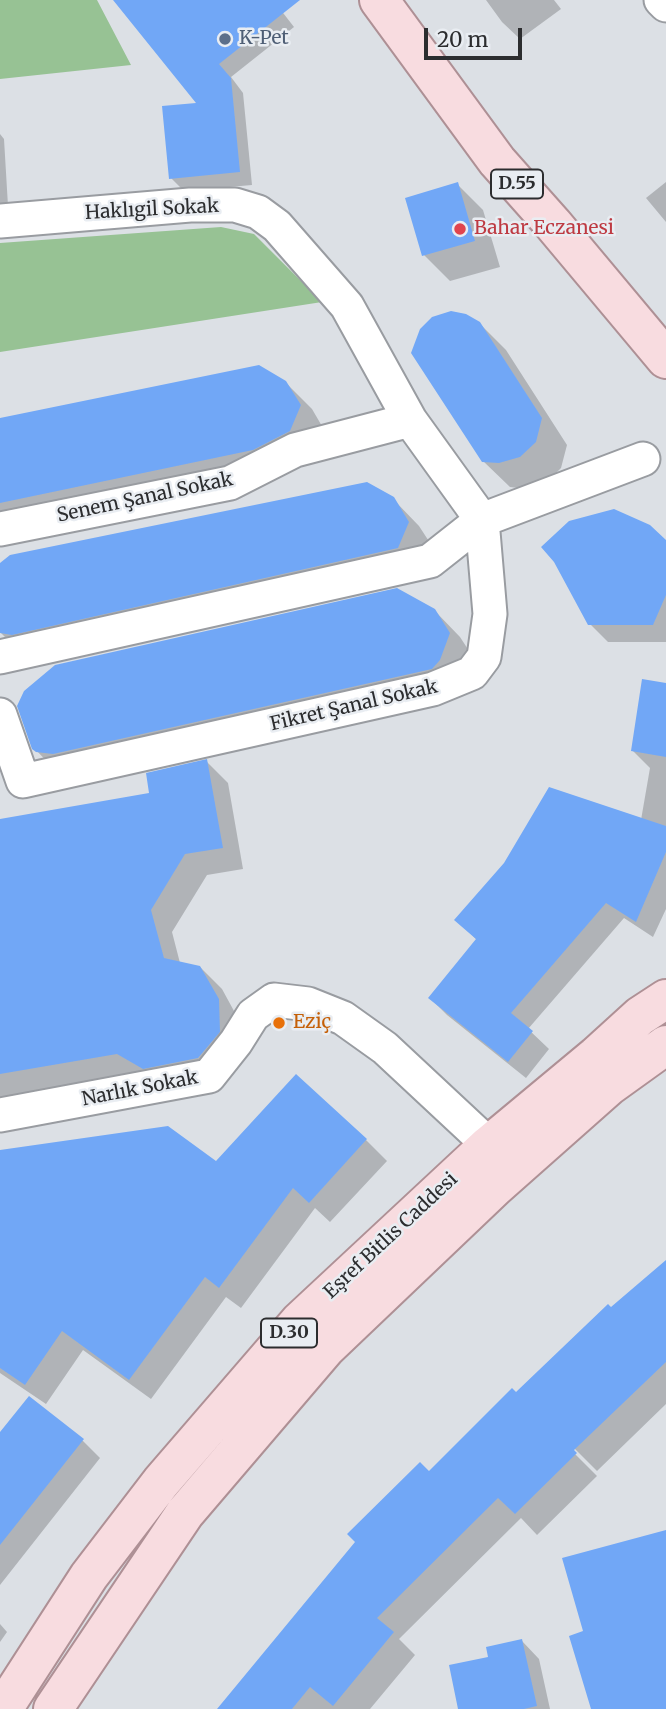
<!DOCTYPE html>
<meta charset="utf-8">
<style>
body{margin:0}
#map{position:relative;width:666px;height:1709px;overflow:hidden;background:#dce0e5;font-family:Merriweather,serif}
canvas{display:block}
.scale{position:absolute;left:424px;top:28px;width:98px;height:32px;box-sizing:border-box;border:4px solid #2c2d2f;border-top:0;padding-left:9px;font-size:21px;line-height:24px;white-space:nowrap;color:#2c2d2f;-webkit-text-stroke:5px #e9edf2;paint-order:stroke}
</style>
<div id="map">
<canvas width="666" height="1709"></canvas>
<div class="scale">20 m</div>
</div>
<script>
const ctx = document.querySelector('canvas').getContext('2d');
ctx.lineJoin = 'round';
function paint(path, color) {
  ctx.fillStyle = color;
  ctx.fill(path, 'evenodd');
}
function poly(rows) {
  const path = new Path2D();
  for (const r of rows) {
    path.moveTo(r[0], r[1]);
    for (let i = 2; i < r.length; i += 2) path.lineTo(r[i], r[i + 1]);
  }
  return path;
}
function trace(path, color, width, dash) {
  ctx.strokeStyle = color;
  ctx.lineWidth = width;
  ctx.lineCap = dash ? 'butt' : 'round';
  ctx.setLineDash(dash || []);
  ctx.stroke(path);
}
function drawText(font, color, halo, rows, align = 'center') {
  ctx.font = font + ' Merriweather,serif';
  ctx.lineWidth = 5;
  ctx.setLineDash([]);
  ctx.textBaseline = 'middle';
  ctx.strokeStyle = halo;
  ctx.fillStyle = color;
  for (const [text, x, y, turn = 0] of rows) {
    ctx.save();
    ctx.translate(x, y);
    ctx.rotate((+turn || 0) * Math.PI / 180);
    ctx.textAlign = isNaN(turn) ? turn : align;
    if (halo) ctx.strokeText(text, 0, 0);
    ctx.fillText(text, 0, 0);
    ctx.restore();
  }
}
paint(poly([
 [0,0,97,0,131,65,0,79],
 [221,227,254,234,322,302,0,352,0,243]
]), '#97c294');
paint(poly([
 [115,0,273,0,294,27,231,77,243,93,252,185,184,191,171,178,199,105],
 [486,0,554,0,561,9,520,39,502,22],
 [0,134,4,139,8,206,0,207],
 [666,182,666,222,646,198],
 [457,184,483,210,500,267,450,281,424,255],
 [479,323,506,350,567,445,561,468,546,483,526,489,510,487,483,461],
 [285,382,312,409,326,433,316,457,0,534,0,420],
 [393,499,419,526,434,549,18,650,0,632,0,565],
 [666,542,666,642,608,642,590,624],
 [434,610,460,637,475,660,60,775,34,748],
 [666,685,666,909,653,937,624,918,528,1029,549,1049,526,1078,447,1015,430,998,477,940,457,920,641,820,650,768,633,751],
 [206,761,228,783,243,869,207,875,172,932,180,963,200,967,222,989,240,1022,240,1054,0,1099,0,821,151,795],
 [366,1140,387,1161,330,1222,315,1208,241,1308,226,1297,151,1399,83,1350,46,1404,0,1373,0,1152,216,1164],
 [666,1262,666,1404,597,1471,572,1446,569,1448,597,1476,537,1535,521,1518,399,1639,415,1655,370,1709,219,1709,429,1473],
 [0,1435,83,1441,100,1458,0,1585],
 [0,1624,7,1632,0,1642],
 [522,1641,539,1659,550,1709,460,1709,491,1658]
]), '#0003');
paint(poly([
 [113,0,300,0,219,64,231,78,240,172,169,179,162,106,196,103],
 [458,182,475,241,422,256,405,198],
 [451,311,466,314,480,322,542,418,536,442,520,457,499,463,482,462,411,353,420,329,432,317],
 [259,365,286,381,301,405,290,431,253,450,0,503,0,418],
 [367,482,394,497,409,522,398,548,12,635,0,633,0,563,10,555],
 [614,509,650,525,666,540,666,595,653,625,588,625,554,562,541,547,569,521],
 [397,588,435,609,450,633,440,660,432,669,53,754,36,752,32,749,17,706,24,691,55,665],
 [642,679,666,683,666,757,631,751],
 [207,759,223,848,185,854,151,910,164,958,200,966,219,999,220,1032,198,1058,143,1069,117,1054,0,1074,0,819,149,793,146,773],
 [549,787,666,826,666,852,636,922,606,903,511,1013,533,1031,508,1062,428,998,476,939,454,920,504,863],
 [296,1074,367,1139,309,1203,293,1188,219,1288,205,1277,129,1380,62,1331,25,1385,0,1368,0,1150,168,1126,216,1161],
 [666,1260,666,1362,574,1450,577,1453,515,1514,498,1498,377,1618,394,1632,333,1706,310,1687,292,1709,217,1709,355,1542,347,1534,420,1462,429,1471,512,1388,516,1392,608,1304,611,1307],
 [29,1396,84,1439,0,1545,0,1432],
 [666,1530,666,1709,591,1709,569,1636,583,1631,562,1558],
 [522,1639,537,1706,524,1709,458,1709,449,1665,488,1657,486,1647]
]), '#71a7f6');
const street = poly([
 [661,0,666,5],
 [0,221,190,205,235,205,258,212,277,226,347,306,410,420],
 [0,529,230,483,295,450,410,420,482,520],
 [0,657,430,561,482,520,643,459],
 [0,715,23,781,433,689,472,673,484,657,490,614,482,520],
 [0,1115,209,1076,236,1042,253,1015,274,1000,308,1004,343,1018,385,1048,489,1145]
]);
const primary = poly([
 [379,0,497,161,553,224,666,359],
 [3,1709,89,1576,161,1482,300,1321,489,1145,596,1056,640,1016,666,999],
 [53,1709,185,1513,326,1348,495,1187,609,1086,666,1045]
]);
trace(street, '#999ca1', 37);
trace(primary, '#ae9095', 42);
trace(street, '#fff', 33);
trace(primary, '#f8dce0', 38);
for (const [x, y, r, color] of [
 [225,39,7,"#5c6f8a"],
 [460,229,7,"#e0444e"],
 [279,1023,7,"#e8710a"]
]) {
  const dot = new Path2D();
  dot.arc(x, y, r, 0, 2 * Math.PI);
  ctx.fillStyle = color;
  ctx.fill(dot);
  trace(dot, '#e9edf2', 2.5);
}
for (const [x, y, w] of [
 [517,184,52],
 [289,1333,56]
]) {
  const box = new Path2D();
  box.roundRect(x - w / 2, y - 14.5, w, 29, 5);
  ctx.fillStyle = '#e9edf2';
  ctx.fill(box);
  trace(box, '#2c2d2f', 2);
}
drawText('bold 18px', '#2c2d2f', null, [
 ["D.55",517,184],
 ["D.30",289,1333]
]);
drawText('19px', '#4e5e75', '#e9edf2', [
 ["K-Pet",239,39]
], 'left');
drawText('19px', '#2c2d2f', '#e9edf2', [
 ["Haklıgil Sokak",152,210,-3],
 ["Senem Şanal Sokak",145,498,-12],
 ["Fikret Şanal Sokak",354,706,-13],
 ["Narlık Sokak",140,1089,-11],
 ["Eşref Bitlis Caddesi",391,1236,-43]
]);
drawText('19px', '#be3a42', '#e9edf2', [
 ["Bahar Eczanesi",474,229]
], 'left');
drawText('19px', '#c56008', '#e9edf2', [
 ["Eziç",293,1023]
], 'left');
</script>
